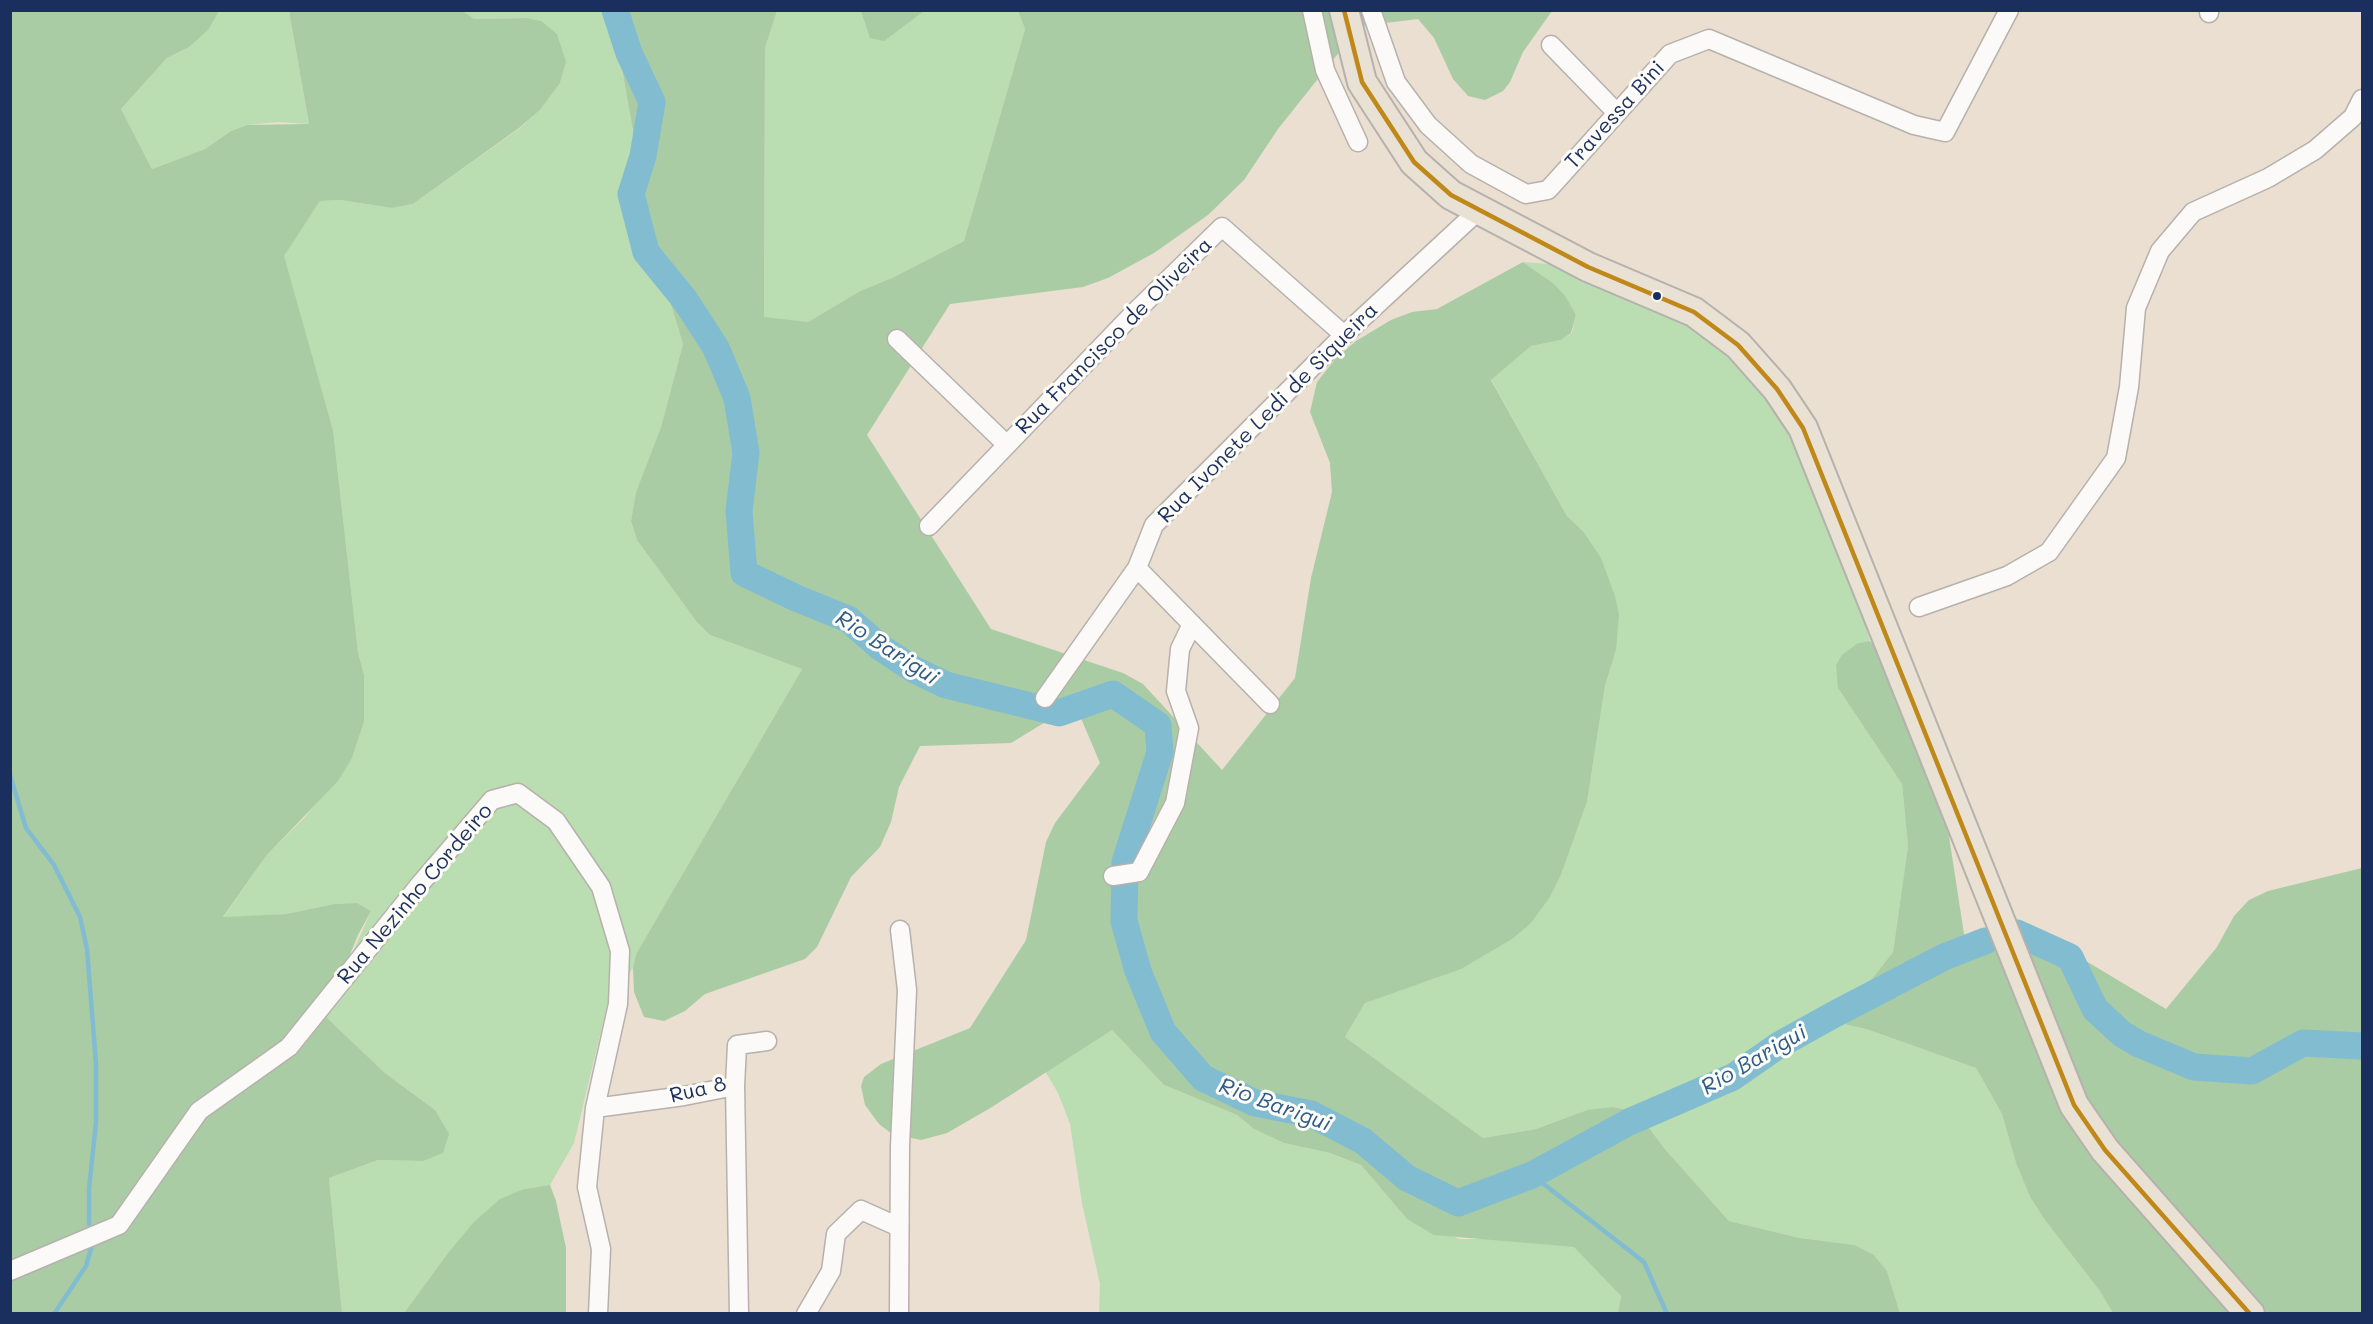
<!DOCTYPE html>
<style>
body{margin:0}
#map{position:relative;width:2373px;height:1324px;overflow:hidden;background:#eadfd0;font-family:Mali,sans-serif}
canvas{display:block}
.frame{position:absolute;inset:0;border:12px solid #1b2f5e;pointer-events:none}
</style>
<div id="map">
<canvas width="2373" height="1324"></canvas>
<div class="frame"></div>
</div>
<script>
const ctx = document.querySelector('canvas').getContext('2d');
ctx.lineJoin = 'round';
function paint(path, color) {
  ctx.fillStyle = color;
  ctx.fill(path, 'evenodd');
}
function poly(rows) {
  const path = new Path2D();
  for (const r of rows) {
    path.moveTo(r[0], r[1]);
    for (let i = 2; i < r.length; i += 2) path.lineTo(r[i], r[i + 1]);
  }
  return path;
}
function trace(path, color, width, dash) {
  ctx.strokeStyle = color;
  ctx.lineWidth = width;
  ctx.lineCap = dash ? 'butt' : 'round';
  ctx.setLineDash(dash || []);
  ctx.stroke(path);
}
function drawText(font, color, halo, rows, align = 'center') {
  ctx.font = font + ' Mali,sans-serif';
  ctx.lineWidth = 6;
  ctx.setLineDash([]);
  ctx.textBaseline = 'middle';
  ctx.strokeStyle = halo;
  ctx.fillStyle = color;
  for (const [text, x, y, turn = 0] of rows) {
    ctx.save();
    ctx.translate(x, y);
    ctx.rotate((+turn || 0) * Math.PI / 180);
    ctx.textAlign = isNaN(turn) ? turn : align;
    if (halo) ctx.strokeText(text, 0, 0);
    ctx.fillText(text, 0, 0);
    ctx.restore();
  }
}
paint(poly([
 [219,11,289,11,309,124,278,122,247,125,231,131,205,149,152,169,121,109,167,58,189,47],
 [461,11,612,11,653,246,683,344,661,427,636,492,631,521,637,540,696,621,710,635,802,669,636,954,633,968,608,1002,574,1143,550,1185,524,1189,448,1253,404,1313,342,1313,329,1178,378,1160,423,1161,435,1110,385,1073,325,1016,371,911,357,903,334,904,286,914,223,918,266,856,306,816,352,758,364,722,364,675,358,652,333,430,283,256,320,201,340,200,392,208,413,204,520,128,540,110,560,83,566,62,526,18,474,19],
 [777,11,861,11,862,13,914,16,924,11,1018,11,1025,29,964,241,892,278,860,291,808,322,764,318,765,48],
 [1523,262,1572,266,1703,325,1785,412,1858,595,1870,641,1858,643,1838,688,1902,784,1908,846,1893,952,1842,1017,1847,1025,1866,1029,1976,1068,2002,1114,2016,1163,2030,1197,2045,1220,2099,1290,2113,1313,1900,1313,1887,1271,1874,1255,1855,1245,1800,1238,1729,1221,1664,1148,1644,1121,1587,1110,1536,1129,1483,1138,1345,1037,1365,1003,1384,994,1436,978,1550,897,1561,875,1587,802,1605,686,1616,650,1583,531,1567,516,1491,379,1531,346,1561,340,1572,333,1576,315,1553,283],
 [1112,1030,1164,1085,1237,1115,1254,1129,1284,1143,1330,1153,1361,1165,1407,1219,1460,1239,1498,1239,1574,1246,1621,1296,1618,1313,1099,1313,1100,1284,1082,1203,1070,1124,1058,1093,1045,1071]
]), '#baddb1');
paint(poly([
 [461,10,474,19,526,18,541,21,557,34,566,62,560,83,540,110,519,128,413,204,392,208,340,200,320,201,284,256,333,430,358,652,364,675,364,722,352,758,338,781,266,856,223,917,286,914,334,904,357,903,371,911,358,935,325,1016,385,1073,435,1110,449,1134,443,1153,423,1161,378,1160,329,1178,342,1313,11,1313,10,11,219,11,208,30,189,47,167,58,121,109,152,169,205,149,231,131,247,125,309,124,289,11],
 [612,11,777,11,765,48,764,317,808,322,860,291,892,278,964,241,1025,29,1018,11,1552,11,1523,52,1510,82,1503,91,1485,100,1468,96,1453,79,1434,38,1418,19,1360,26,1278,129,1244,180,1208,215,1154,253,1108,278,1083,287,950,304,867,435,991,629,1123,673,1143,684,1222,770,1295,678,1311,578,1332,492,1330,463,1310,412,1317,382,1336,358,1356,341,1391,320,1412,312,1437,309,1523,262,1553,283,1565,296,1576,315,1571,333,1561,340,1531,346,1491,380,1567,516,1583,531,1601,558,1615,596,1619,615,1616,650,1605,686,1587,802,1561,875,1550,897,1530,924,1512,939,1461,969,1365,1003,1345,1037,1483,1138,1536,1129,1587,1110,1612,1107,1627,1110,1644,1121,1664,1148,1729,1221,1800,1238,1855,1245,1874,1255,1887,1271,1900,1313,1618,1313,1621,1296,1574,1247,1434,1235,1407,1219,1361,1165,1330,1153,1284,1143,1254,1129,1237,1115,1164,1085,1112,1030,992,1107,947,1133,921,1140,892,1134,879,1124,865,1105,861,1086,864,1077,881,1064,970,1028,1026,940,1046,842,1055,823,1100,763,1075,704,1011,743,920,746,899,787,891,822,880,847,851,877,817,947,805,959,705,994,685,1011,664,1021,644,1017,634,992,633,968,636,954,802,669,710,635,696,621,637,540,631,521,636,492,661,427,683,344,653,246],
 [861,11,861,10,924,11,884,41,870,38],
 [1870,641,1893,667,1946,817,1966,947,2071,952,2166,1009,2217,947,2234,916,2249,900,2268,891,2362,868,2362,1313,2113,1313,2099,1290,2045,1220,2030,1197,2016,1163,2002,1114,1976,1068,1866,1029,1847,1025,1842,1017,1893,952,1908,846,1902,784,1838,688,1836,665,1842,655,1858,643],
 [550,1185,556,1201,566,1248,566,1313,404,1313,448,1253,474,1222,500,1199,524,1189]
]), '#aacca4');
trace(poly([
 [10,775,26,828,54,865,80,917,87,949,96,1064,96,1122,89,1189,89,1224],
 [1532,1175,1644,1262,1667,1314],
 [54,1314,86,1266,93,1242]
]), '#82bcd1', 4.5);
trace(poly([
 [615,10,629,53,652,102,643,156,631,194,646,252,685,300,716,348,737,398,746,453,739,511,744,573,796,598,848,619,880,647,913,669,946,685,1059,713,1113,694,1158,725,1160,752,1125,862,1124,921,1138,971,1163,1032,1203,1078,1255,1103,1311,1114,1363,1141,1407,1178,1458,1203,1532,1175,1629,1122,1733,1077,1779,1045,1833,1015,1944,957,1985,941],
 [2017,933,2070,957,2095,1009,2122,1034,2139,1044,2194,1067,2252,1071,2303,1043,2362,1046]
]), '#82bcd1', 27);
const street = poly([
 [1312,10,1325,70,1358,142],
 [1371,10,1396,82,1428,125,1471,164,1526,194,1548,190,1670,54,1709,39,1914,125,1945,132,2009,10],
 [2209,13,2209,10],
 [1551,45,1617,113],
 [897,339,1007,445],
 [929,526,1132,315,1222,227,1344,335],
 [1137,568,1270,704],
 [1919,607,2007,576,2049,552,2116,458,2129,387,2136,308,2160,251,2193,212,2268,178,2315,150,2353,117,2362,99],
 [1045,698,1137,568,1154,525,1344,335,1479,210],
 [1113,876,1139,872,1175,803,1189,728,1176,691,1180,649,1192,624],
 [595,1108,684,1096,735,1086],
 [10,1271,119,1225,199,1111,289,1047,421,883,492,800,518,793,556,821,601,887,620,951,618,1004,595,1108,587,1187,601,1249,598,1314],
 [739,1314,735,1086,737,1045,767,1041],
 [806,1314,831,1271,836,1234,861,1210,899,1227],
 [899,1314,900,1146,907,990,900,930]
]);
const primary = poly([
 [1344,10,1362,82,1414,162,1451,195,1588,267,1694,312,1738,345,1777,389,1803,428,2074,1105,2105,1150,2250,1314]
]);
trace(street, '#b6b1ac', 21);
trace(primary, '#b6b1ac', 32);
trace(street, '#fcfaf8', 18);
trace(primary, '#e8e1d4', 28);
trace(poly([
 [1344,10,1362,82,1414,162,1451,195,1588,267,1694,312,1738,345,1777,389,1803,428,2074,1105,2105,1150,2250,1314]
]), '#c08818', 4.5);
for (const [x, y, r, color] of [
 [1657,296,5,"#1b2f5e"]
]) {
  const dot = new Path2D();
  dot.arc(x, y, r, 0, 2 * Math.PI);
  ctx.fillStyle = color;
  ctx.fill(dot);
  trace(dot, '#fdfcf7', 2);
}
drawText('21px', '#1b2f5e', '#fdfcf7', [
 ["Travessa Bini",1615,115,-48],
 ["Rua Francisco de Oliveira",1114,336,-45],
 ["Rua Ivonete Ledi de Siqueira",1268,413,-45],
 ["Rua Nezinho Cordeiro",415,894,-50],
 ["Rua 8",698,1090,-13]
]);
drawText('italic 22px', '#2f5b87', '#fdfcf7', [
 ["Rio Barigui",887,648,33],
 ["Rio Barigui",1754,1060,-30],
 ["Rio Barigui",1275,1105,20]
]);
</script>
